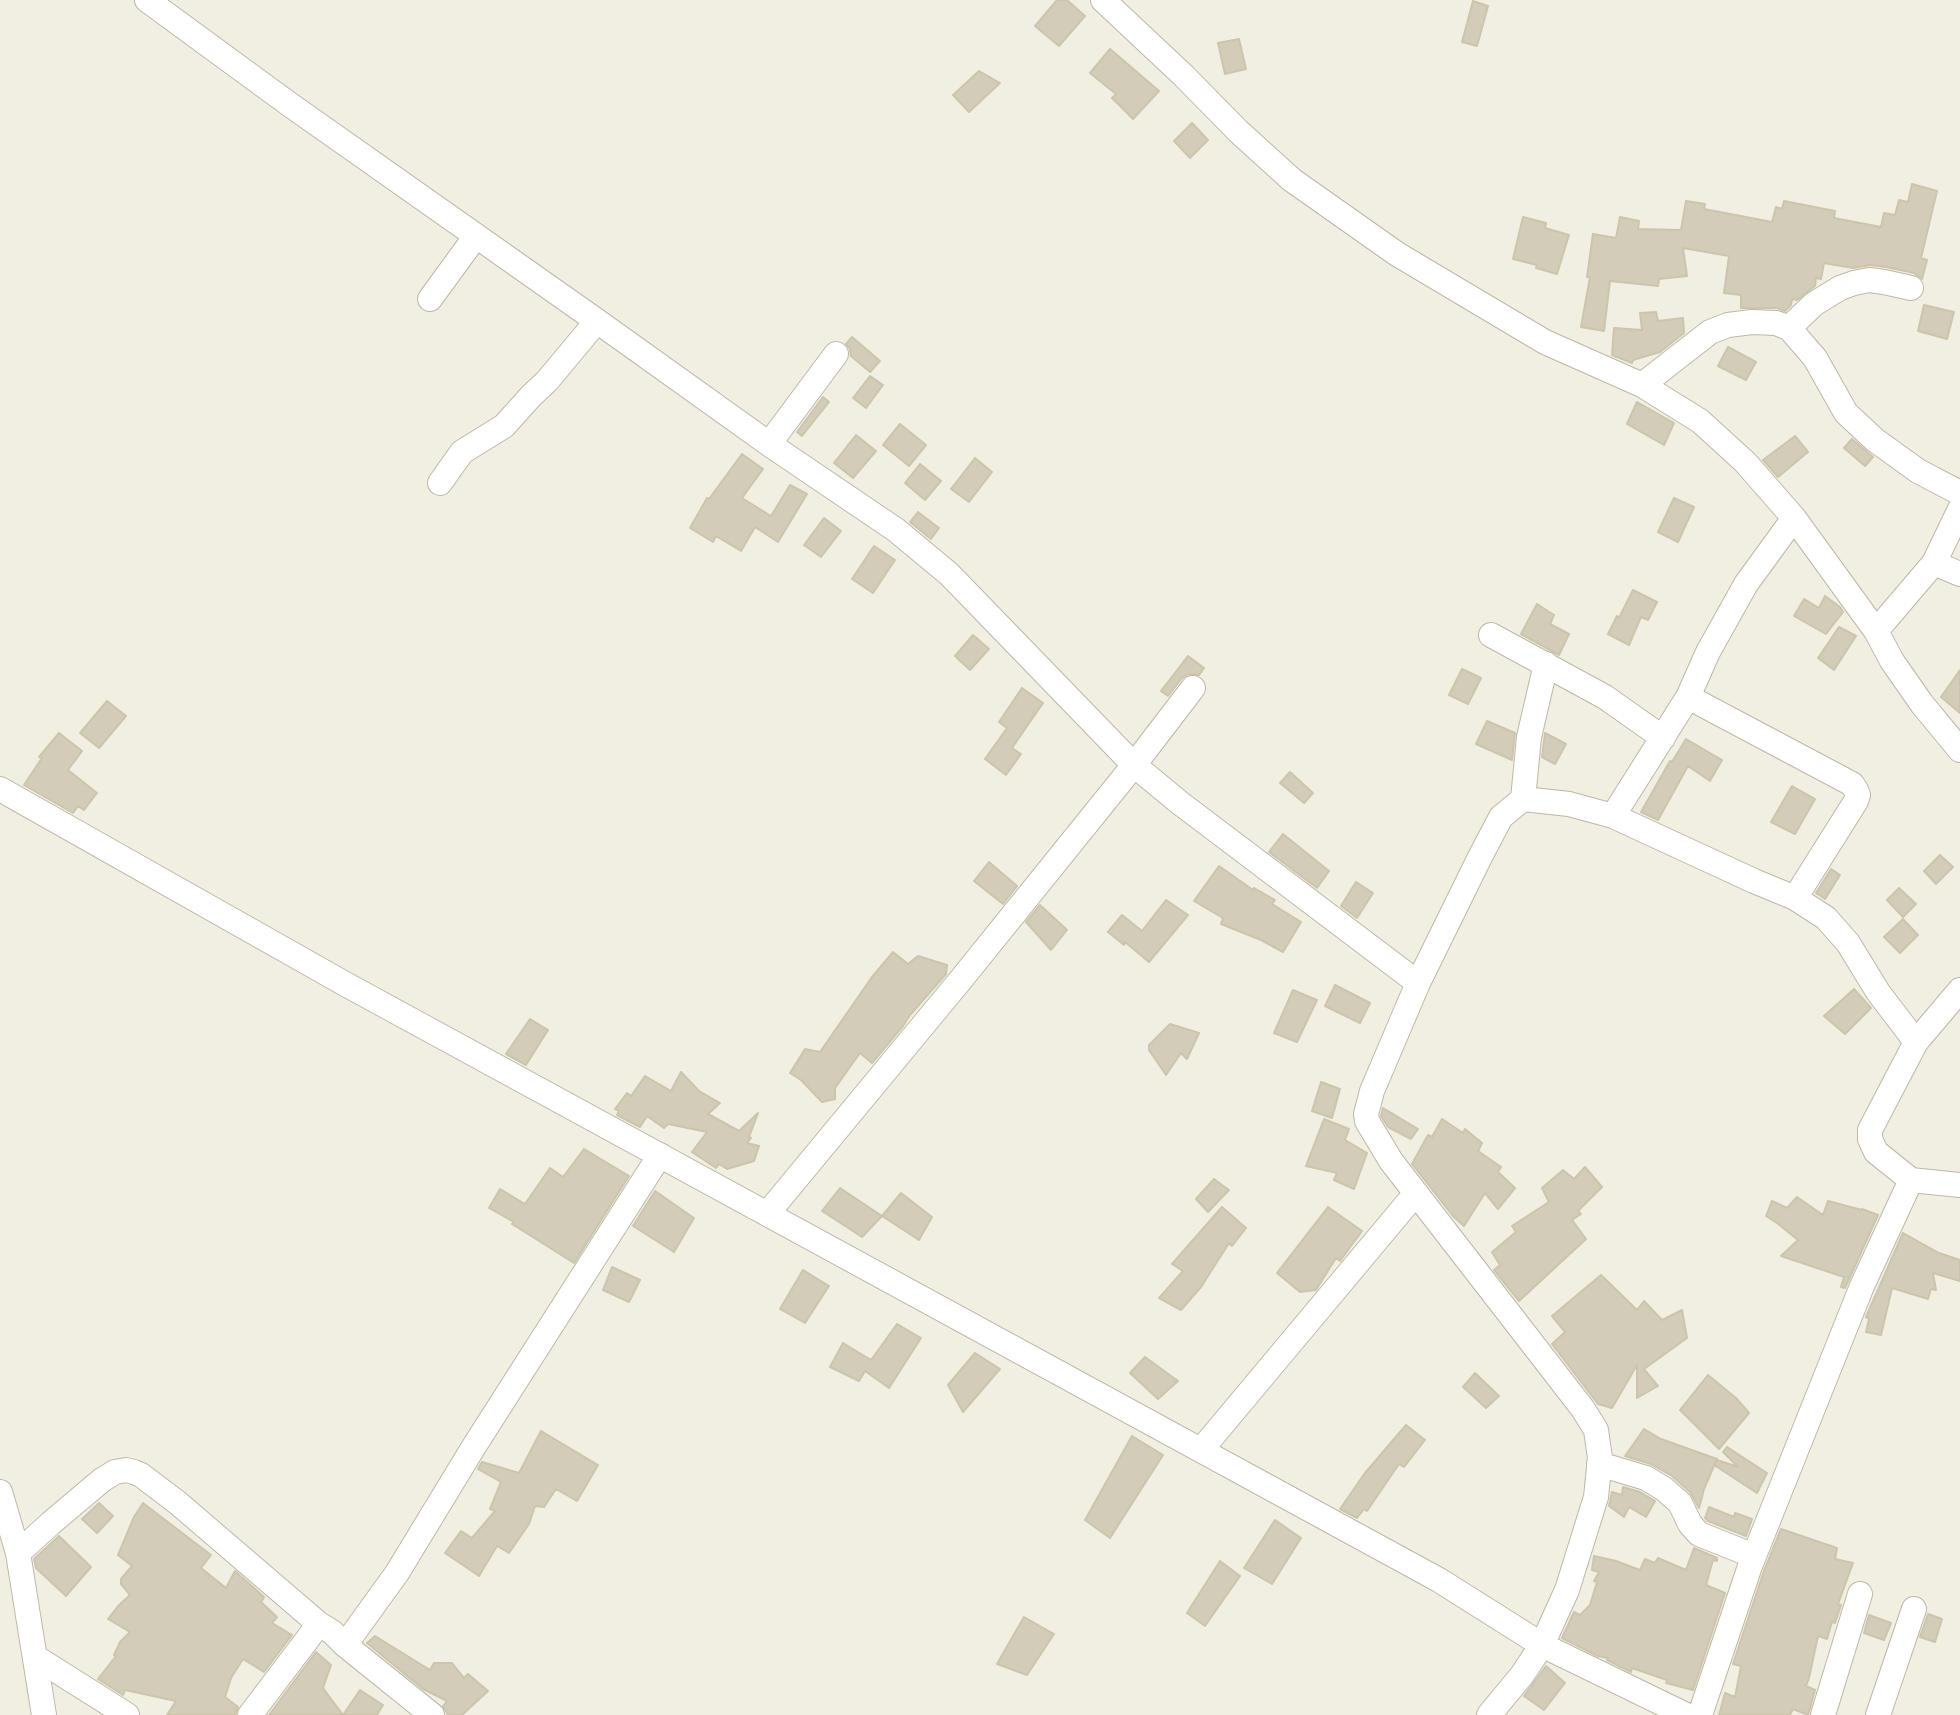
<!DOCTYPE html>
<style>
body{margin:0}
canvas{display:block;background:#f1efe2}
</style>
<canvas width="1960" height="1715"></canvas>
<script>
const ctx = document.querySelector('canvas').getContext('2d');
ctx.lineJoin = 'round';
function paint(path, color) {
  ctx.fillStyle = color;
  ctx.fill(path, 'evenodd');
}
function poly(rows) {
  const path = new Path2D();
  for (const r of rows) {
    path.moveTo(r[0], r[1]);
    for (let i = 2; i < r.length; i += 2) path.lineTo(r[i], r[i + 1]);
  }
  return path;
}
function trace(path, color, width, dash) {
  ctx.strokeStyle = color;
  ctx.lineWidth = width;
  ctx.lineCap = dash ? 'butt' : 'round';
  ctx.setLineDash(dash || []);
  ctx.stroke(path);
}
const building = poly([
 [1057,0,1067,0,1085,16,1059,46,1035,26,1057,0],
 [1473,1,1488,6,1477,46,1462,42,1473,1],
 [1239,39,1246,69,1225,74,1218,43,1239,39],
 [1110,49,1159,91,1133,119,1112,98,1116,94,1090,73,1110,49],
 [979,71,1000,83,969,112,953,95,979,71],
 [1192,123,1208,140,1190,158,1174,141,1192,123],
 [1912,184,1937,191,1921,258,1927,260,1922,279,1914,273,1886,267,1870,265,1853,268,1824,263,1821,279,1816,278,1815,286,1797,300,1792,299,1791,305,1785,311,1777,308,1741,308,1741,295,1724,293,1729,256,1683,248,1687,276,1659,279,1658,286,1610,281,1604,331,1581,327,1590,277,1587,277,1593,234,1616,238,1620,217,1639,221,1638,229,1681,230,1686,201,1705,204,1704,209,1772,222,1776,207,1782,209,1784,201,1835,211,1834,218,1881,227,1884,213,1895,215,1899,200,1908,202,1912,184],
 [1523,217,1546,223,1545,228,1569,235,1557,274,1536,268,1537,265,1513,259,1523,217],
 [1924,305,1954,312,1947,339,1918,331,1924,305],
 [1656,312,1658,321,1683,318,1684,333,1660,352,1633,360,1632,363,1612,355,1614,328,1642,330,1640,313,1656,312],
 [852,337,880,361,870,372,851,356,850,349,846,344,852,337],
 [1728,347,1756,362,1746,380,1718,366,1728,347],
 [870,376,883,385,866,408,853,398,870,376],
 [823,397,829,402,802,436,797,432,823,397],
 [1637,402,1674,423,1664,445,1627,424,1637,402],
 [900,424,926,445,909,466,883,445,900,424],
 [856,435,876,451,853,478,834,463,856,435],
 [1795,436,1808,452,1778,477,1763,460,1795,436],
 [1852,439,1873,457,1865,466,1844,448,1852,439],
 [742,454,763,469,742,498,771,516,790,485,807,494,778,542,755,527,741,551,716,536,713,542,690,528,707,498,709,499,742,454],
 [975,458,992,472,969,502,951,489,975,458],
 [920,464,941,481,925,500,905,483,920,464],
 [1674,498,1694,507,1678,542,1658,532,1674,498],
 [918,512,939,528,931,539,910,522,918,512],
 [824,518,841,531,821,557,804,545,824,518],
 [874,546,895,560,873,593,852,579,874,546],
 [1633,590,1657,602,1648,620,1641,617,1629,645,1608,634,1617,616,1619,618,1633,590],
 [1825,596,1840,607,1843,612,1826,634,1794,616,1804,599,1819,608,1825,596],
 [1537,604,1554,615,1550,624,1569,634,1559,655,1521,634,1537,604],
 [1839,627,1856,636,1834,670,1818,658,1839,627],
 [973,635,989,649,970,670,955,656,973,635],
 [1188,656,1204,668,1199,675,1188,674,1182,678,1168,696,1161,691,1188,656],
 [1462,669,1481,678,1468,704,1449,695,1462,669],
 [1960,670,1960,713,1941,697,1960,670],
 [1022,688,1043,703,1012,748,1021,754,1006,775,985,759,1007,728,999,722,1022,688],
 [107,701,126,716,99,748,80,733,107,701],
 [1487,721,1515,733,1512,760,1476,744,1487,721],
 [59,733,82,751,68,770,97,793,84,810,78,806,73,813,24,785,42,758,39,757,59,733],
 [1545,733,1566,744,1555,764,1542,757,1545,733],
 [1686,739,1722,760,1710,781,1688,766,1658,820,1641,812,1670,761,1672,762,1686,739],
 [1290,772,1313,793,1304,803,1280,783,1290,772],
 [1792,786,1815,799,1795,834,1771,822,1792,786],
 [1283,834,1329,871,1317,888,1269,852,1283,834],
 [1940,855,1953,867,1936,884,1924,871,1940,855],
 [989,862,1017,886,1003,904,974,881,989,862],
 [1219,866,1253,890,1254,888,1275,900,1272,904,1301,922,1283,952,1261,940,1221,924,1223,918,1194,901,1219,866],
 [1831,869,1840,875,1825,899,1816,893,1831,869],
 [1356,882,1373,893,1357,918,1341,906,1356,882],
 [1899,888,1916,904,1903,917,1887,900,1899,888],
 [1166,900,1188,915,1149,962,1125,942,1124,945,1108,932,1122,915,1142,931,1166,900],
 [1040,905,1067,930,1051,950,1026,922,1040,905],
 [1903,919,1918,935,1900,953,1884,937,1903,919],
 [893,952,908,964,918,956,947,965,946,974,910,1015,903,1026,872,1063,860,1053,835,1088,835,1099,822,1102,801,1080,790,1073,805,1049,820,1052,872,977,893,952],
 [1335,985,1370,1003,1360,1023,1325,1006,1335,985],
 [1854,989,1871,1008,1845,1034,1824,1016,1854,989],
 [1293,990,1317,1000,1297,1042,1274,1033,1293,990],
 [530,1019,548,1030,526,1065,506,1054,530,1019],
 [1170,1024,1199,1033,1187,1059,1181,1053,1166,1075,1149,1050,1149,1045,1170,1024],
 [681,1072,699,1091,720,1103,708,1114,739,1131,758,1113,749,1137,751,1138,747,1143,759,1146,754,1161,727,1169,719,1164,716,1168,692,1152,707,1132,668,1124,664,1128,647,1116,640,1127,617,1115,619,1111,615,1109,627,1093,631,1096,645,1076,671,1091,681,1072],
 [1321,1082,1340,1089,1332,1118,1312,1111,1321,1082],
 [1383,1108,1418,1129,1411,1139,1388,1127,1381,1116,1383,1108],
 [1324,1119,1349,1129,1345,1140,1367,1153,1354,1189,1334,1180,1337,1173,1306,1166,1324,1119],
 [1442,1119,1463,1133,1465,1129,1482,1143,1478,1151,1501,1167,1498,1172,1515,1188,1498,1209,1485,1193,1464,1226,1453,1216,1412,1164,1428,1135,1432,1137,1442,1119],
 [584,1149,629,1176,574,1263,512,1224,514,1222,489,1208,500,1189,525,1204,550,1168,563,1177,584,1149],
 [1585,1167,1602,1187,1578,1211,1581,1214,1572,1220,1586,1239,1519,1301,1494,1270,1500,1265,1492,1252,1516,1232,1512,1226,1549,1202,1542,1188,1563,1170,1574,1179,1585,1167],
 [1214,1179,1229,1190,1208,1212,1196,1199,1214,1179],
 [840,1188,882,1216,862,1237,822,1211,840,1188],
 [655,1191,694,1218,674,1252,633,1226,655,1191],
 [901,1193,932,1217,919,1240,882,1216,901,1193],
 [1797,1197,1823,1215,1828,1201,1862,1210,1862,1209,1878,1215,1845,1288,1841,1287,1844,1277,1781,1256,1798,1240,1777,1223,1766,1216,1772,1201,1787,1208,1797,1197],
 [1222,1207,1246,1228,1232,1246,1229,1243,1201,1287,1181,1310,1159,1298,1183,1271,1172,1264,1222,1207],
 [1328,1207,1362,1231,1340,1261,1336,1258,1316,1290,1300,1292,1277,1273,1328,1207],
 [1903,1233,1939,1253,1960,1260,1960,1281,1933,1273,1936,1290,1931,1289,1928,1299,1892,1288,1881,1335,1866,1332,1869,1319,1866,1317,1903,1233],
 [612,1267,640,1280,629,1302,603,1290,612,1267],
 [803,1270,829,1286,805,1323,780,1309,803,1270],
 [1601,1275,1637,1310,1644,1301,1662,1320,1682,1310,1687,1338,1644,1369,1658,1386,1637,1398,1637,1365,1612,1408,1598,1404,1552,1344,1565,1332,1552,1316,1601,1275],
 [897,1324,921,1338,889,1388,865,1371,859,1381,830,1367,843,1343,871,1360,897,1324],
 [975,1353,1000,1369,963,1412,948,1385,975,1353],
 [1145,1357,1178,1381,1158,1399,1130,1373,1145,1357],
 [1475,1373,1499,1396,1486,1408,1463,1387,1475,1373],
 [1708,1375,1736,1398,1749,1413,1719,1449,1680,1410,1708,1375],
 [1406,1425,1425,1440,1404,1467,1399,1464,1367,1511,1364,1509,1357,1518,1340,1509,1365,1473,1406,1425],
 [1644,1429,1661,1439,1717,1459,1704,1489,1699,1508,1690,1492,1672,1476,1651,1464,1625,1456,1644,1429],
 [541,1431,598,1465,577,1501,556,1489,544,1507,535,1506,529,1524,509,1553,497,1546,479,1576,445,1553,461,1531,472,1538,495,1511,490,1509,501,1482,478,1469,482,1462,519,1473,541,1431],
 [1132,1436,1163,1455,1110,1538,1085,1520,1132,1436],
 [1727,1447,1767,1473,1757,1493,1714,1465,1717,1460,1738,1467,1723,1452,1727,1447],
 [1623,1487,1640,1492,1655,1501,1646,1517,1629,1507,1624,1517,1609,1506,1612,1492,1622,1495,1623,1487],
 [99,1503,113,1516,97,1533,82,1519,99,1503],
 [143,1503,211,1555,201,1568,226,1588,235,1571,264,1597,261,1602,277,1617,272,1623,292,1635,264,1672,243,1659,231,1678,225,1697,238,1707,235,1715,167,1715,176,1701,125,1690,123,1695,98,1679,116,1656,114,1655,120,1642,130,1632,108,1619,118,1606,130,1595,121,1584,121,1579,132,1566,118,1555,134,1517,143,1503],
 [1709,1507,1734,1517,1735,1513,1752,1519,1746,1536,1708,1521,1705,1518,1709,1507],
 [1275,1520,1301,1538,1272,1584,1244,1568,1275,1520],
 [1781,1529,1837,1548,1835,1559,1853,1563,1838,1604,1841,1605,1835,1623,1832,1622,1827,1639,1818,1636,1809,1678,1806,1686,1815,1690,1808,1715,1793,1709,1790,1715,1719,1715,1725,1693,1735,1697,1741,1666,1733,1664,1764,1571,1781,1529],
 [59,1536,91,1567,66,1596,36,1568,34,1559,59,1536],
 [1694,1548,1717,1558,1717,1561,1713,1560,1706,1585,1725,1593,1693,1690,1666,1683,1667,1680,1632,1668,1631,1672,1607,1660,1608,1658,1598,1656,1562,1638,1574,1612,1580,1615,1590,1605,1597,1582,1594,1581,1599,1572,1592,1570,1594,1556,1616,1561,1640,1570,1645,1559,1655,1563,1658,1558,1686,1570,1694,1548],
 [1220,1561,1240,1576,1205,1626,1187,1613,1220,1561],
 [1928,1614,1942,1619,1935,1642,1920,1637,1928,1614],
 [1869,1615,1891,1623,1884,1640,1864,1633,1869,1615],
 [1024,1617,1054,1634,1027,1675,997,1664,1024,1617],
 [375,1636,430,1670,434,1663,452,1663,464,1678,468,1674,488,1691,462,1715,448,1715,443,1706,447,1701,423,1689,367,1643,375,1636],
 [316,1652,331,1665,323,1688,343,1715,269,1715,316,1652],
 [1546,1666,1565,1683,1544,1710,1524,1696,1546,1666],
 [360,1690,383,1705,377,1715,343,1715,360,1690]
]);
paint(building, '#d2ccb8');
trace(building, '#cdc5ab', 2);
const minor = poly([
 [147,0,289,104,597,321,769,444,896,530,949,574,1134,765,1180,803,1418,983,1372,1091,1366,1114,1367,1121,1391,1161,1583,1409,1596,1430,1600,1458,1596,1497,1567,1590,1542,1645,1522,1675,1489,1715],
 [1103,0,1184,76,1238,131,1292,180,1397,254,1545,342,1642,385,1700,421,1745,462,1794,518,1876,631,1892,661,1922,704,1960,750],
 [430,299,476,236],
 [1789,328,1814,304,1840,288,1854,283,1869,280,1884,282,1911,288],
 [1642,385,1710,332,1728,325,1752,322,1776,323,1789,328,1815,358,1846,413,1875,440,1918,471,1960,493],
 [769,444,836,354],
 [440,483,462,452,504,426,531,396,547,381,597,321],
 [1934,563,1960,574],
 [1876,631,1934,563,1960,509],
 [1491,635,1605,697,1663,738],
 [1688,697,1852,784,1856,790,1858,795,1856,801,1795,898],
 [0,789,347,985,1439,1580,1542,1645,1686,1715],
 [1523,799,1529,737,1546,664],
 [1613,816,1688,697,1708,652,1746,584,1794,518],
 [1418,983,1481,855,1501,817,1523,799,1569,804,1613,816,1754,881,1795,898,1826,918,1848,943,1878,992,1916,1042],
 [1911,1180,1960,1185],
 [767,1214,963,977,1134,765,1193,688],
 [1201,1450,1416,1193],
 [1599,1464,1646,1478,1664,1489,1680,1503,1690,1524,1699,1534,1754,1556],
 [0,1492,18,1553,44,1715],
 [18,1553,51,1523,102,1480,115,1472,126,1470,134,1472,141,1475,178,1503,319,1624,332,1632,345,1645],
 [35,1657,127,1715],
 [250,1715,319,1624],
 [432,1715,345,1645,397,1573,473,1448,660,1155],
 [1700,1715,1750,1566,1862,1286,1911,1180,1876,1152,1870,1139,1870,1130,1916,1042,1960,990],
 [1823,1715,1860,1594],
 [1878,1715,1914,1609]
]);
trace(minor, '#bcb8a5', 26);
trace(minor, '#fff', 24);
</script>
